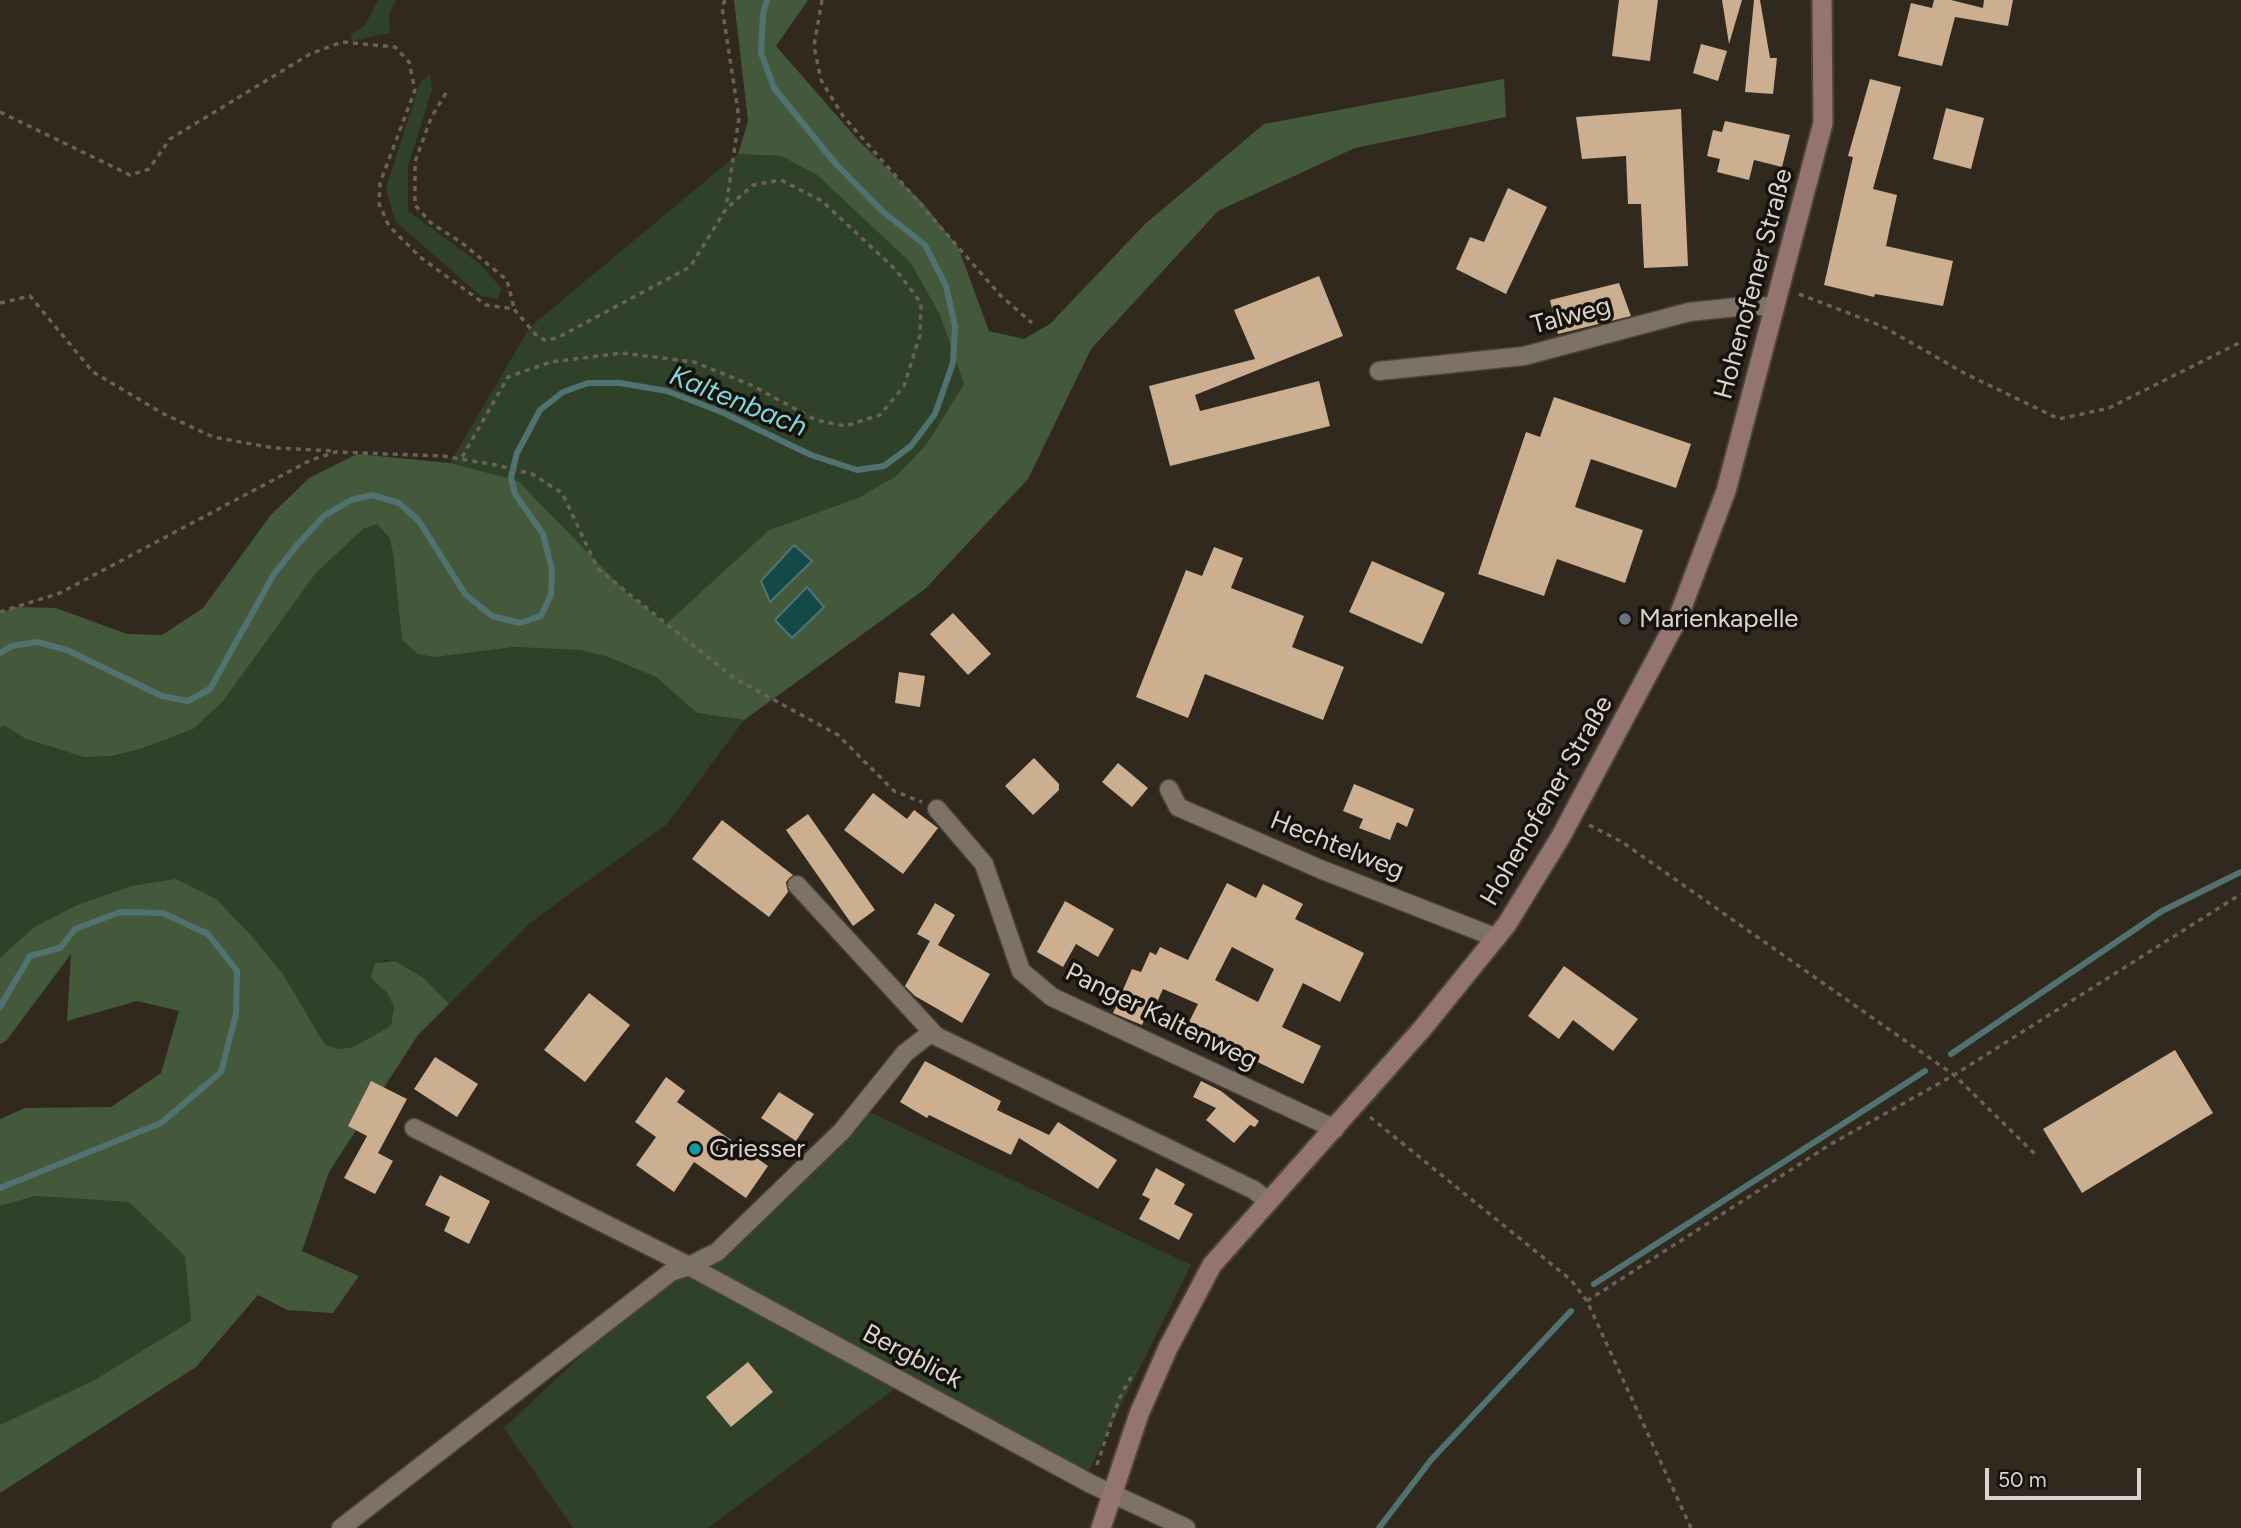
<!DOCTYPE html>
<meta charset="utf-8">
<style>
body{margin:0}
#map{position:relative;width:2241px;height:1528px;overflow:hidden;background:#32291e;font-family:Figtree,sans-serif}
canvas{display:block}
.scale{position:absolute;left:1985px;top:1468px;width:156px;height:32px;box-sizing:border-box;border:4px solid #dbd4ce;border-top:0;padding-left:9px;font-size:21px;line-height:24px;white-space:nowrap;color:#dbd4ce;-webkit-text-stroke:5px #16120d;paint-order:stroke}
</style>
<div id="map">
<canvas width="2241" height="1528"></canvas>
<div class="scale">50 m</div>
</div>
<script>
const ctx = document.querySelector('canvas').getContext('2d');
ctx.lineJoin = 'round';
function paint(path, color) {
  ctx.fillStyle = color;
  ctx.fill(path, 'evenodd');
}
function poly(rows) {
  const path = new Path2D();
  for (const r of rows) {
    path.moveTo(r[0], r[1]);
    for (let i = 2; i < r.length; i += 2) path.lineTo(r[i], r[i + 1]);
  }
  return path;
}
function trace(path, color, width, dash) {
  ctx.strokeStyle = color;
  ctx.lineWidth = width;
  ctx.lineCap = dash ? 'butt' : 'round';
  ctx.setLineDash(dash || []);
  ctx.stroke(path);
}
function drawText(font, color, halo, rows, align = 'center') {
  ctx.font = font + ' Figtree,sans-serif';
  ctx.lineWidth = 7;
  ctx.setLineDash([]);
  ctx.textBaseline = 'middle';
  ctx.strokeStyle = halo;
  ctx.fillStyle = color;
  for (const [text, x, y, turn = 0] of rows) {
    ctx.save();
    ctx.translate(x, y);
    ctx.rotate((+turn || 0) * Math.PI / 180);
    ctx.textAlign = isNaN(turn) ? turn : align;
    if (halo) ctx.strokeText(text, 0, 0);
    ctx.fillText(text, 0, 0);
    ctx.restore();
  }
}
paint(poly([
 [378,0,396,0,389,15,390,33,352,41,351,35,365,25],
 [430,74,432,90,408,166,408,211,479,263,501,288,498,299,481,296,395,221,386,188,420,83],
 [738,154,781,156,817,175,910,262,940,315,964,384,926,445,895,478,858,498,769,530,666,624,450,463,530,327],
 [377,524,389,537,393,553,402,640,435,657,514,647,580,650,608,657,656,677,697,713,744,720,667,824,531,922,449,1004,425,979,395,961,384,960,371,978,387,993,394,1007,394,1018,391,1026,353,1047,339,1049,325,1045,283,974,131,886,77,905,34,927,0,958,0,727,5,726,26,739,84,757,111,756,223,701,316,573,363,529],
 [861,1108,1191,1265,1081,1486,900,1385,708,1528,573,1528,504,1428,669,1273,717,1252],
 [35,1196,129,1202,185,1256,191,1322,96,1379,0,1425,0,1206]
]), '#304129');
paint(poly([
 [734,0,808,0,776,46,858,140,922,202,958,247,989,331,1024,339,1050,324,1145,224,1264,124,1504,79,1506,117,1355,148,1218,211,1091,349,1028,479,925,589,744,720,697,713,656,677,608,657,580,650,514,647,435,657,418,654,402,640,393,553,389,537,377,524,363,529,316,573,223,701,193,729,140,749,111,756,84,757,26,739,5,726,0,727,0,614,14,607,56,608,127,634,162,635,203,608,270,516,309,478,357,454,450,463,518,481,627,593,666,624,769,530,858,498,895,477,926,445,964,384,940,315,910,262,817,175,781,156,738,154,748,121],
 [176,879,216,899,249,933,283,974,325,1045,339,1049,353,1047,391,1026,394,1007,387,993,371,978,375,963,395,961,425,979,449,1004,418,1035,329,1172,302,1251,359,1276,333,1313,287,1310,258,1295,196,1367,0,1493,0,1425,96,1379,191,1321,185,1256,129,1202,35,1196,0,1206,0,1119,25,1108,111,1107,161,1073,179,1011,137,1001,67,1021,71,954,6,1041,0,1044,0,958,34,927,77,905,131,886]
]), '#44593b');
const water = poly([
 [794,545,812,561,770,602,761,581,794,545],
 [807,587,824,607,792,638,775,620,807,587]
]);
paint(water, '#14494a');
trace(water, '#507372', 2);
trace(poly([
 [0,653,12,646,37,642,67,650,162,696,188,701,210,689,274,574,299,543,324,516,351,500,372,495,399,503,419,521,465,594,492,616,520,623,541,616,551,595,552,570,543,534,515,494,511,477,517,453,540,410,563,392,588,383,620,383,667,391,724,413,811,455,857,470,884,466,911,446,935,414,953,363,955,326,946,286,925,245,882,211,836,164,774,88,761,53,763,14,767,0],
 [0,1007,30,956,60,948,75,929,120,912,163,913,208,934,237,971,236,1014,221,1072,161,1123,0,1188],
 [1951,1054,2162,911,2241,872],
 [1594,1284,1925,1071],
 [1379,1528,1431,1460,1571,1311]
]), '#507372', 6);
paint(poly([
 [1619,0,1658,0,1650,61,1612,56],
 [1722,0,1742,0,1729,44],
 [1754,0,1760,0,1770,58,1777,58,1773,94,1745,92],
 [1934,0,1951,0,1983,8,1984,0,2013,0,2008,26,1955,17,1942,66,1898,56,1911,3,1932,8],
 [1701,44,1727,51,1718,81,1693,73],
 [1870,79,1901,87,1873,189,1897,195,1886,246,1953,261,1943,306,1875,294,1874,297,1824,285,1853,157,1848,156],
 [1946,108,1984,118,1971,169,1933,159],
 [1681,109,1688,266,1644,268,1641,204,1628,204,1626,156,1582,159,1576,117],
 [1725,121,1790,135,1782,167,1754,160,1749,180,1717,172,1720,159,1707,156,1713,130,1722,132],
 [1508,188,1547,207,1506,294,1456,269,1470,237,1484,242],
 [1319,276,1343,336,1195,395,1200,411,1319,381,1330,426,1170,466,1149,386,1255,359,1234,310],
 [1619,283,1631,316,1558,334,1550,300],
 [1554,397,1691,444,1676,488,1591,459,1575,507,1643,530,1625,583,1557,559,1544,596,1478,574,1526,432,1540,437],
 [1214,547,1243,558,1231,588,1304,616,1292,647,1344,667,1323,720,1205,674,1188,718,1136,697,1186,570,1202,576],
 [1372,561,1445,593,1422,644,1349,612],
 [953,613,991,654,968,675,930,634],
 [899,672,925,676,920,707,895,703],
 [1034,758,1059,784,1059,790,1033,815,1005,786],
 [1118,763,1148,788,1132,807,1102,782],
 [1354,784,1414,809,1407,827,1397,822,1390,840,1359,828,1363,819,1343,811],
 [873,793,907,819,914,810,938,828,903,874,844,830],
 [808,814,875,910,853,926,786,830],
 [722,820,793,875,786,882,788,892,769,917,692,859],
 [1227,883,1256,898,1263,884,1303,904,1295,919,1364,953,1340,1002,1303,983,1282,1027,1321,1046,1303,1084,1243,1055,1244,1051,1189,1022,1198,1004,1163,989,1157,1002,1153,1000,1142,1025,1113,1013,1132,969,1141,972,1150,952,1156,955,1160,947,1188,960],
 [1232,947,1274,969,1258,1002,1215,980],
 [1065,901,1114,929,1098,957,1076,944,1063,967,1037,952],
 [935,903,955,915,938,945,990,974,962,1023,915,996,905,986,930,941,917,934],
 [1564,966,1638,1019,1613,1051,1573,1020,1559,1039,1528,1016],
 [589,993,630,1025,585,1082,544,1050],
 [2175,1050,2213,1113,2082,1193,2043,1129],
 [435,1057,478,1084,457,1117,414,1089],
 [925,1061,1001,1101,997,1110,1049,1135,1058,1122,1117,1160,1098,1189,1019,1138,1011,1155,929,1115,927,1118,900,1102],
 [666,1077,685,1091,677,1102,768,1166,746,1198,694,1162,674,1192,636,1165,656,1137,635,1122],
 [371,1081,407,1099,378,1153,393,1161,375,1194,344,1178,367,1136,348,1126],
 [1201,1081,1221,1091,1259,1121,1255,1127,1250,1125,1234,1143,1206,1120,1216,1108,1193,1097],
 [779,1092,814,1114,796,1141,761,1118],
 [1156,1168,1185,1184,1174,1204,1193,1214,1179,1240,1139,1219,1150,1199,1142,1195],
 [440,1175,490,1201,469,1244,444,1231,450,1217,425,1205],
 [748,1362,773,1392,731,1427,706,1397]
]), '#cbaf90');
const minor = poly([
 [1379,371,1524,356,1689,312,1755,305,1774,308],
 [1169,789,1178,807,1320,869,1497,938],
 [937,809,984,864,1021,971,1052,997,1335,1129],
 [797,885,936,1036,1254,1190,1268,1201],
 [414,1128,689,1266,717,1252,842,1131,905,1053,932,1032],
 [341,1528,671,1272,689,1266,1091,1484,1186,1528]
]);
const secondary = poly([
 [1101,1528,1139,1414,1168,1348,1212,1265,1422,1029,1507,924,1560,838,1678,618,1726,491,1823,123,1822,0]
]);
trace(minor, '#4c443b', 21);
trace(secondary, '#4c443b', 23);
trace(poly([
 [725,0,722,7,739,118,726,207],
 [822,0,814,46,821,80,843,116,1001,296,1032,323],
 [446,93,431,118,415,162,415,205,431,223,462,243,507,280,514,308],
 [0,112,130,175,149,169,170,139,310,54,342,42,395,47,409,62,415,90,380,183,379,204,389,226,420,257,486,305,514,309,535,334,544,340,557,338,690,267,726,209,753,185,781,180,822,201,896,270,921,303,920,335,904,386,880,415,845,426,816,420,751,385,694,362,622,353,551,362,508,377,461,459],
 [1799,294,1882,326,1966,374,2059,419,2109,408,2241,342],
 [0,303,30,296,93,372,162,413,213,437,274,448,334,451],
 [0,612,60,593,311,460,336,452,443,456,496,465,532,474,562,493,598,569,734,678,838,735,894,791,922,802],
 [1589,825,1622,842,1954,1075,2035,1154],
 [1370,1117,1571,1280,1587,1301,1691,1528],
 [1587,1301,1831,1144,1954,1075,2241,894],
 [1097,1465,1119,1399,1134,1372]
]), '#6a6259', 3.5, [5, 5]);
trace(minor, '#7e7266', 18);
trace(secondary, '#937470', 19);
for (const [x, y, r, color] of [
 [1625,619,7,"#6b7280"],
 [695,1149,7,"#0f9aa8"]
]) {
  const dot = new Path2D();
  dot.arc(x, y, r, 0, 2 * Math.PI);
  ctx.fillStyle = color;
  ctx.fill(dot);
  trace(dot, '#16120d', 2.5);
}
drawText('26px', '#dbd4ce', '#16120d', [
 ["Hohenofener Straße",1754,284,-75],
 ["Talweg",1571,316,-15],
 ["Hohenofener Straße",1547,801,-60],
 ["Hechtelweg",1337,846,22],
 ["Panger Kaltenweg",1161,1017,26],
 ["Bergblick",912,1357,28]
]);
drawText('26px', '#dbd4ce', '#16120d', [
 ["Marienkapelle",1639,619],
 ["Griesser",709,1149]
], 'left');
drawText('italic 28px', '#80d7d9', '#16120d', [
 ["Kaltenbach",738,402,22]
]);
</script>
